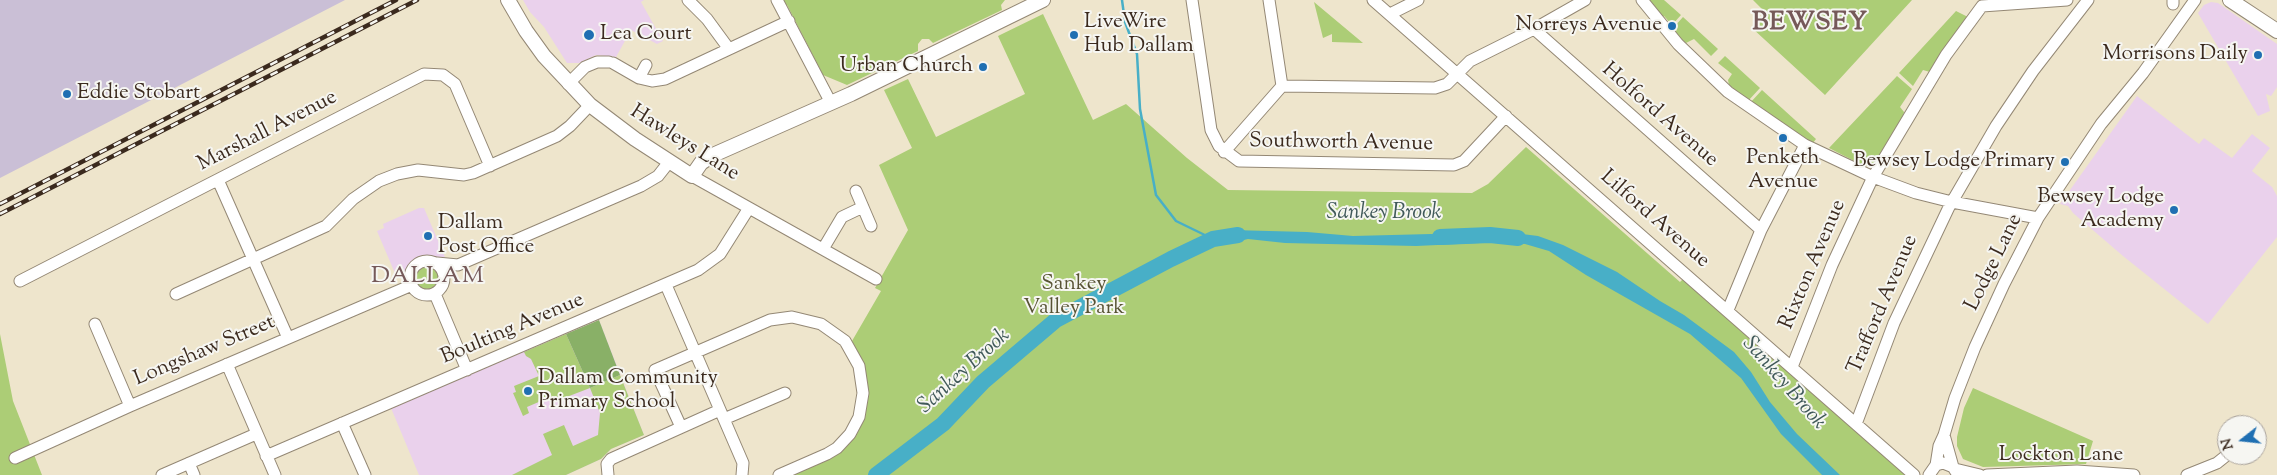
<!DOCTYPE html>
<style>
body{margin:0}
#map{position:relative;width:2277px;height:475px;overflow:hidden;background:#eee5cc;font-family:"Sorts Mill Goudy",serif}
canvas{display:block}
.north{position:absolute;left:2217px;top:415px;width:50px;height:50px;box-sizing:border-box;background:#f6f6f2;border:1px solid #aba49d;border-radius:50%;rotate:254deg;font-size:14px;font-weight:700;line-height:20px;text-align:center;color:#3b2a1e}
.north::after{content:'';display:block;margin:auto;width:18px;height:22px;background:#1f6fb2;clip-path:polygon(50% 0,100% 100%,50% 72%,0 100%)}
</style>
<div id="map">
<canvas width="2277" height="475"></canvas>
<div class="north">N</div>
</div>
<script>
const ctx = document.querySelector('canvas').getContext('2d');
ctx.lineJoin = 'round';
function paint(path, color) {
  ctx.fillStyle = color;
  ctx.fill(path, 'evenodd');
}
function poly(rows) {
  const path = new Path2D();
  for (const r of rows) {
    if (r.length === 3) {
      path.moveTo(r[0] + r[2], r[1]);
      path.arc(r[0], r[1], r[2], 0, 2 * Math.PI);
      continue;
    }
    path.moveTo(r[0], r[1]);
    for (let i = 2; i < r.length; i += 2) path.lineTo(r[i], r[i + 1]);
  }
  return path;
}
function trace(path, color, width, dash) {
  ctx.strokeStyle = color;
  ctx.lineWidth = width;
  ctx.lineCap = dash ? 'butt' : 'round';
  ctx.setLineDash(dash || []);
  ctx.stroke(path);
}
function drawText(font, color, halo, rows, align = 'center') {
  ctx.font = font + ' "Sorts Mill Goudy",serif';
  ctx.lineWidth = 4;
  ctx.setLineDash([]);
  ctx.textBaseline = 'middle';
  ctx.strokeStyle = halo;
  ctx.fillStyle = color;
  for (const [text, x, y, turn = 0] of rows) {
    ctx.save();
    ctx.translate(x, y);
    ctx.rotate((+turn || 0) * Math.PI / 180);
    ctx.textAlign = isNaN(turn) ? turn : align;
    if (halo) ctx.strokeText(text, 0, 0);
    ctx.fillText(text, 0, 0);
    ctx.restore();
  }
}
paint(poly([
 [523,0,644,0,641,2,663,41,657,44,631,30,616,57,596,55,579,63,567,63,544,27,530,12],
 [2211,2,2218,3,2277,44,2277,87,2271,96,2266,94,2270,111,2258,116,2198,13,2204,5],
 [2137,96,2199,144,2204,138,2232,158,2252,134,2270,148,2252,171,2272,187,2277,196,2277,237,2208,324,2123,256,2073,213,2068,206,2060,204],
 [419,208,424,208,445,257,397,278,377,231,384,228,383,224],
 [599,320,644,435,611,449,601,459,566,475,419,475,391,408]
]), '#ead1ec');
paint(poly([
 [0,0,345,0,0,178]
]), '#cabfd6');
paint(poly([
 [782,0,1005,0,1001,5,1002,10,933,43,929,39,922,39,918,44,918,51,847,85,823,75,787,5,784,5],
 [1648,0,1664,0,1681,15,1672,25,1664,16,1661,18],
 [1753,0,1912,0,1825,95,1752,28,1766,13],
 [1314,2,1363,43,1332,42,1332,34,1323,38],
 [1956,11,1970,18,1930,72,1923,70,1913,86,1899,73],
 [1043,14,1093,120,1126,104,1187,158,1228,190,1472,193,1488,184,1526,147,1680,282,1684,278,1907,475,791,475,855,433,861,360,852,341,881,291,875,288,908,230,879,165,912,148,884,90,908,79,936,137,1025,94,998,36],
 [1683,17,1718,49,1711,56,1694,39,1686,43,1674,32,1677,30,1674,27],
 [1725,56,1760,88,1748,101,1729,85,1728,80,1732,74,1718,63],
 [1897,76,1912,89,1900,107,1904,112,1903,119,1878,163,1864,166,1829,148],
 [1762,90,1816,139,1813,143,1750,103],
 [427,278,11],
 [0,334,13,401,42,475,0,475],
 [566,334,590,388,620,375,644,435,611,449,601,459,566,475,512,475,552,455,543,434,564,425,573,446,598,435,600,413,590,388,551,403,548,398,527,407,529,413,523,416,513,393,516,392,514,386,539,376,531,359,526,356,524,352],
 [1973,388,2093,441,2086,464,1983,467,1963,459,1957,446,1957,437,1964,408]
]), '#accd76');
paint(poly([
 [599,320,620,375,590,388,566,334]
]), '#89b067');
paint(poly([
 [1231,230,1307,232,1353,236,1431,234,1465,236,1522,234,1538,236,1563,245,1617,272,1660,301,1684,315,1734,352,1751,372,1770,402,1797,434,1840,475,1822,475,1781,434,1741,378,1690,334,1586,275,1549,251,1525,244,1501,242,1416,246,1285,243,1248,239,1218,246,1216,233]
]), '#48afc7');
trace(poly([
 [1122,0,1125,22,1137,54,1140,109,1156,195,1176,221,1213,239]
]), '#48afc7', 2.5);
trace(poly([
 [1440,237,1490,235,1518,238],
 [876,475,943,424,983,382,1056,320,1171,259,1213,239,1238,235]
]), '#48afc7', 16);
const minor = poly([
 [688,0,707,19,729,49],
 [777,0,831,103],
 [1192,0,1211,130,1219,146,1239,161,1454,165,1464,161,1506,116],
 [1269,0,1282,86,1435,88,1447,84,1470,61,1534,29,1585,0],
 [1373,0,1914,475],
 [1642,0,1678,44,1728,92,1805,145,1873,177,1916,193,1952,202,2038,218],
 [2173,0,2173,4],
 [1982,6,2067,0],
 [1390,14,1418,0],
 [1534,29,1761,230],
 [613,63,639,78,646,65],
 [639,78,652,81,665,79,789,21],
 [568,84,585,67,597,62,609,62],
 [1224,152,1282,86],
 [692,176,876,279],
 [218,180,288,338],
 [856,191,871,226],
 [823,249,842,217,863,207],
 [427,278,17],
 [437,263,458,265,641,186,658,176,669,162],
 [20,281,424,74,443,75,455,84,490,166],
 [666,285,743,463,742,475],
 [176,294,326,226,353,199,379,181,397,174,418,170,464,175,473,173,557,136,570,126,590,105],
 [435,294,467,370],
 [1728,310,1761,230,1805,145],
 [95,324,130,406],
 [227,364,275,475],
 [1792,367,1832,265,1873,177,1946,55,1982,6],
 [724,419,785,393],
 [342,423,365,475],
 [1856,424,1894,323,1949,207,1996,126,2033,71,2088,0],
 [681,427,655,370,770,320,792,317,821,324,845,341,859,366,863,393,859,417,850,434,837,448,827,454,779,475],
 [1944,435,1955,398,1975,347,2004,284,2038,218,2101,124,2143,73,2195,0],
 [266,456,698,270,720,254,749,208],
 [15,458,130,406,412,285],
 [189,463,194,475],
 [1936,465,1939,446,1944,435,1953,467],
 [1955,469,1980,475],
 [162,475,256,434],
 [608,475,607,464,611,459,720,410],
 [1929,475,1936,465,1943,463,1953,467,1958,475],
 [1987,475,2077,471,2134,475],
 [2187,475,2217,463,2227,455]
]);
const tertiary = poly([
 [508,0,526,31,544,56,590,105,635,139,692,176,701,163,713,155,851,94,1043,0],
 [2230,0,2277,31]
]);
trace(minor, '#948875', 13);
trace(tertiary, '#948875', 16);
trace(minor, '#fff', 11);
trace(tertiary, '#fff', 14);
const rail = poly([
 [0,204,396,0],
 [0,214,417,0]
]);
trace(rail, '#3b2a1e', 4.5);
trace(rail, '#f6f6f2', 2.5, [8]);
for (const [x, y, r, color] of [
 [1672,26,5,"#1f6fb2"],
 [589,35,6,"#1f6fb2"],
 [1074,35,5,"#1f6fb2"],
 [2258,55,5,"#1f6fb2"],
 [983,67,5,"#1f6fb2"],
 [67,94,5,"#1f6fb2"],
 [1783,138,5,"#1f6fb2"],
 [2065,162,5,"#1f6fb2"],
 [2174,210,5,"#1f6fb2"],
 [428,236,5,"#1f6fb2"],
 [528,391,5,"#1f6fb2"]
]) {
  const dot = new Path2D();
  dot.arc(x, y, r, 0, 2 * Math.PI);
  ctx.fillStyle = color;
  ctx.fill(dot);
  trace(dot, '#f6f6f2', 2);
}
drawText('21px', '#3b2a1e', '#f6f6f2', [
 ["LiveWire",1084,23],
 ["Hub Dallam",1084,47],
 ["Norreys Avenue",1662,26,"right"],
 ["Lea Court",600,35],
 ["Morrisons Daily",2248,55,"right"],
 ["Urban Church",973,67,"right"],
 ["Eddie Stobart",77,94],
 ["Penketh",1783,159,"center"],
 ["Avenue",1783,183,"center"],
 ["Bewsey Lodge Primary",2055,162,"right"],
 ["Bewsey Lodge",2164,198,"right"],
 ["Academy",2164,222,"right"],
 ["Dallam",438,224],
 ["Post Office",438,248],
 ["Dallam Community",538,379],
 ["Primary School",538,403]
], 'left');
drawText('21px', '#3b2a1e', '#f6f6f2', [
 ["Holford Avenue",1659,116,41],
 ["Marshall Avenue",268,132,-27],
 ["Hawleys Lane",684,144,32],
 ["Southworth Avenue",1341,144,1],
 ["Lilford Avenue",1654,220,41],
 ["Lodge Lane",1995,263,-64],
 ["Rixton Avenue",1814,265,-67],
 ["Trafford Avenue",1884,305,-67],
 ["Boulting Avenue",513,330,-23],
 ["Longshaw Street",205,352,-23],
 ["Lockton Lane",2061,456]
]);
drawText('21px', '#575334', '#f6f6f2', [
 ["Sankey",1074,285],
 ["Valley Park",1074,309]
]);
drawText('italic 22px', '#405959', '#f6f6f2', [
 ["Sankey Brook",1384,214],
 ["Sankey Brook",965,372,-42],
 ["Sankey Brook",1783,384,49]
]);
ctx.letterSpacing = '1px';
drawText('24px', '#755959', '#f6f6f2', [
 ["DALLAM",428,278]
]);
ctx.letterSpacing = '0px';
ctx.letterSpacing = '1px';
drawText('bold 26px', '#755959', '#f6f6f2', [
 ["BEWSEY",1810,25]
]);
ctx.letterSpacing = '0px';
</script>
